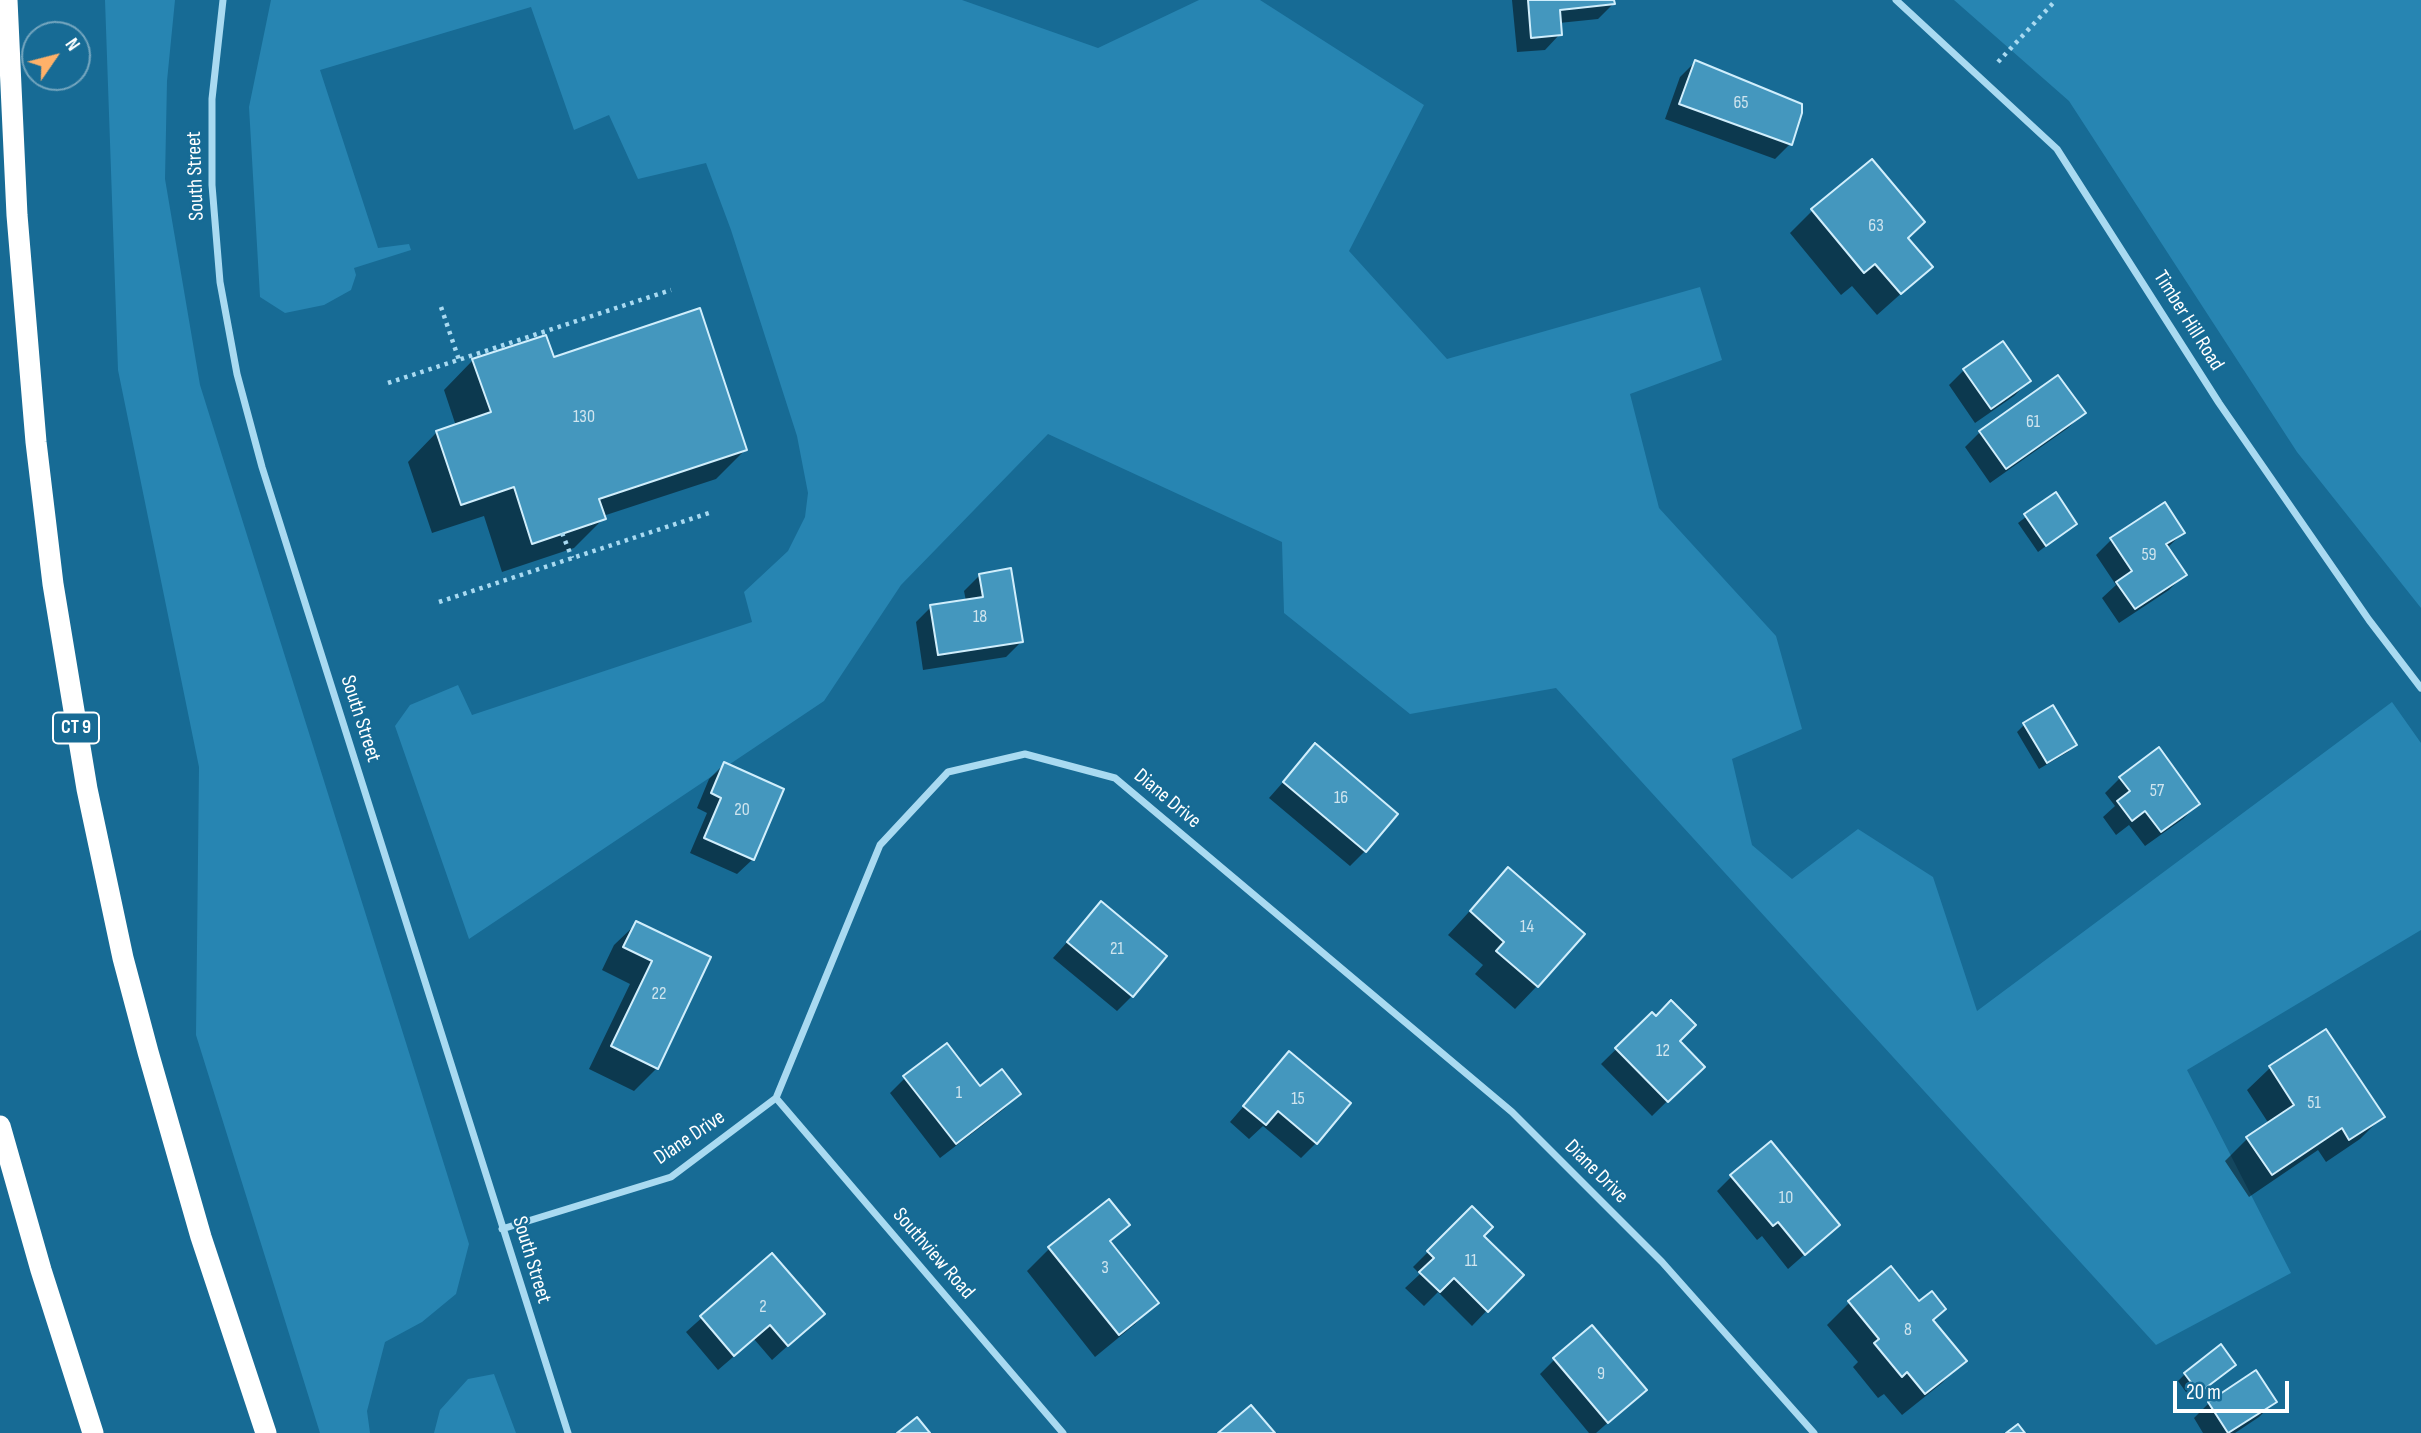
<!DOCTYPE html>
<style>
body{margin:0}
#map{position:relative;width:2421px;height:1433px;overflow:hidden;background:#176b95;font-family:"Sofia Sans Condensed",sans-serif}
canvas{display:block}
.north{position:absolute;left:21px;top:21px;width:70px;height:70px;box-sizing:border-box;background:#176b95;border:2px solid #74a6bf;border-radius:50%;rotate:55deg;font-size:19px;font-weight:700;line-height:28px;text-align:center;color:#fff}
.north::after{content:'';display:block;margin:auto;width:24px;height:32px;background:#ffb169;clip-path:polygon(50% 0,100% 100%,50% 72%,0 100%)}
.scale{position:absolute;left:2173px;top:1381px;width:116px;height:32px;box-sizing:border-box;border:4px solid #fff;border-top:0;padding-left:9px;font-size:21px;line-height:24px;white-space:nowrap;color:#fff;-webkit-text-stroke:5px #176b95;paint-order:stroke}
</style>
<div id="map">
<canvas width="2421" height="1433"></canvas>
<div class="north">N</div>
<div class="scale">20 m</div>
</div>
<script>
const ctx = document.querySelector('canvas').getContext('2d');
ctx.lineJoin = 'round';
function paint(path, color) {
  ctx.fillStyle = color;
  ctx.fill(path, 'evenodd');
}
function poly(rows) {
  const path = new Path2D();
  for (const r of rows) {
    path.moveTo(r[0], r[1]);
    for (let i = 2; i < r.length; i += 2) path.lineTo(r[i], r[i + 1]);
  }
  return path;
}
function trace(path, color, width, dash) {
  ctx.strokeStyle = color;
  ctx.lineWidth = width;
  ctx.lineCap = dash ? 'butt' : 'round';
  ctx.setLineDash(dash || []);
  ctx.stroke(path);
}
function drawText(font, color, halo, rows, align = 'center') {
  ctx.font = font + ' "Sofia Sans Condensed",sans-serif';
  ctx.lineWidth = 5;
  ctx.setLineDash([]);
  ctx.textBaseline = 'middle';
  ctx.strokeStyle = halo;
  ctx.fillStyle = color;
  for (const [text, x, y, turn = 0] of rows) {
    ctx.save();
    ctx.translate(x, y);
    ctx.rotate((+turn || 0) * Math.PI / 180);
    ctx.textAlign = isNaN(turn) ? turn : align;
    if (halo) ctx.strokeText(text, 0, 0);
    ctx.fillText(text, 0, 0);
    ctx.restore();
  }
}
paint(poly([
 [105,0,175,0,167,81,165,179,200,385,469,1244,456,1294,422,1322,385,1342,367,1411,370,1433,320,1433,196,1035,199,767,118,370],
 [271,0,962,0,1098,48,1199,0,1260,0,1424,105,1349,251,1447,359,1700,287,1722,360,1630,394,1659,508,1776,636,1802,729,1732,759,1752,845,1792,879,1858,829,1933,877,1977,1011,2392,702,2421,743,2421,930,2187,1070,2291,1273,2156,1345,1556,688,1410,714,1284,613,1282,542,1048,434,901,585,824,701,469,939,395,726,410,705,458,685,472,715,752,622,744,592,788,551,805,517,808,493,797,436,731,230,706,163,638,179,609,115,574,130,531,7,320,70,378,248,409,244,411,250,354,268,356,275,351,290,324,305,285,313,260,297,249,107],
 [1954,0,2421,0,2421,608,2297,452,2069,101],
 [494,1374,516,1433,434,1433,440,1410,468,1379]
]), '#2785b2');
paint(poly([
 [1512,0,1613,0,1613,4,1598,19,1559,23,1560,34,1545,50,1517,52],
 [1695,62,1790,144,1775,159,1665,119,1680,77],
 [1812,211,1907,239,1931,267,1877,315,1852,286,1841,295,1790,233],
 [473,360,745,450,716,479,603,516,604,518,574,548,502,572,484,516,432,533,408,462,437,432,456,426,444,390],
 [1964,370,2029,381,2014,396,1975,423,1949,385],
 [2083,413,2068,428,1990,483,1965,447,1980,432],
 [2055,495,2075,524,2038,552,2018,523],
 [2183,533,2167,548,2185,574,2169,590,2119,623,2102,598,2116,585,2096,555,2111,540],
 [980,575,1021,642,1006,657,923,670,916,622,931,607,966,601,964,591],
 [2024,725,2075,745,2068,752,2039,769,2017,732],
 [1315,746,1365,851,1350,866,1269,798],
 [724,764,753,859,737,874,690,853,707,813,697,808,709,779],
 [2120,778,2198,804,2183,819,2145,846,2129,825,2116,835,2103,817,2115,806,2105,793],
 [1508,869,1537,986,1515,1009,1475,974,1483,965,1448,935],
 [1101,904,1132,996,1117,1011,1053,958],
 [637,923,709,958,657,1068,634,1091,589,1069,630,984,602,970,614,945],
 [1652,1014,1702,1067,1652,1116,1601,1064],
 [2325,1031,2383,1116,2360,1139,2326,1162,2318,1150,2249,1197,2225,1161,2247,1139,2269,1124,2247,1090,2270,1068],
 [1289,1054,1316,1143,1301,1158,1263,1126,1249,1139,1230,1122],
 [905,1078,980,1089,1019,1094,1004,1109,940,1158,890,1093],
 [1732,1176,1838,1225,1788,1269,1762,1236,1757,1240,1717,1191],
 [1472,1208,1482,1236,1521,1275,1472,1326,1438,1292,1424,1306,1405,1288,1420,1274,1413,1267],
 [1127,1225,1109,1243,1157,1303,1134,1325,1095,1357,1027,1271,1050,1248],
 [772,1255,823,1314,772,1360,754,1339,718,1370,686,1332],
 [1850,1302,1932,1321,1964,1360,1942,1383,1902,1415,1884,1394,1878,1398,1853,1367,1858,1362,1827,1325],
 [1555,1359,1645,1390,1596,1433,1589,1433,1540,1374],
 [2227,1371,2191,1399,2178,1381,2185,1374],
 [2274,1402,2259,1417,2235,1433,2203,1433,2194,1418,2209,1403]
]), '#0007');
const building = poly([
 [1528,0,1614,0,1615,4,1560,10,1562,35,1531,38,1528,0],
 [1695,60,1802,104,1802,113,1792,145,1679,104,1695,60],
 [1872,159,1925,222,1908,238,1933,267,1901,294,1875,264,1864,273,1811,209,1872,159],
 [700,308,747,450,599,499,606,519,532,544,514,487,461,505,436,431,491,412,472,359,546,335,554,357,700,308],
 [2003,341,2031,381,1991,409,1963,369,2003,341],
 [2058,375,2086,413,2006,469,1979,431,2058,375],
 [2056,492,2077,524,2046,546,2024,514,2056,492],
 [2165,502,2185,533,2166,544,2187,575,2135,609,2116,582,2132,571,2110,538,2165,502],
 [1011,568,1023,642,938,655,930,605,983,597,979,574,1011,568],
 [2053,705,2077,745,2047,763,2023,723,2053,705],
 [1315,743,1398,814,1366,852,1283,782,1315,743],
 [2159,747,2200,804,2161,832,2145,811,2132,821,2117,801,2130,791,2119,777,2159,747],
 [724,762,784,789,754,860,704,838,721,798,711,793,724,762],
 [1508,867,1585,934,1538,987,1496,951,1504,942,1470,911,1508,867],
 [1101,901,1167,956,1133,997,1067,942,1101,901],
 [636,921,711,957,658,1069,611,1046,652,961,623,947,636,921],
 [1671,1000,1696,1025,1680,1041,1705,1067,1668,1102,1615,1048,1652,1012,1656,1016,1671,1000],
 [2326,1029,2385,1117,2349,1140,2342,1128,2272,1175,2246,1137,2294,1105,2269,1066,2326,1029],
 [947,1043,980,1086,1002,1069,1021,1094,956,1144,903,1076,947,1043],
 [1289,1051,1351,1103,1317,1144,1278,1111,1266,1125,1243,1106,1289,1051],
 [1771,1141,1840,1225,1805,1255,1778,1222,1773,1226,1730,1175,1771,1141],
 [1109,1199,1130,1225,1110,1241,1159,1303,1119,1335,1048,1247,1109,1199],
 [1472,1206,1493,1227,1484,1236,1524,1275,1488,1312,1454,1278,1440,1292,1419,1272,1434,1258,1427,1251,1472,1206],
 [772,1253,825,1314,788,1346,770,1325,734,1356,700,1316,772,1253],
 [1891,1266,1919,1301,1932,1291,1946,1309,1933,1320,1967,1361,1925,1394,1907,1372,1902,1377,1874,1343,1879,1339,1848,1301,1891,1266],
 [1592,1325,1647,1390,1608,1423,1553,1358,1592,1325],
 [2221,1344,2236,1365,2199,1393,2184,1373,2221,1344],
 [2256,1370,2277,1402,2228,1433,2208,1402,2256,1370],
 [1251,1405,1275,1433,1218,1433,1251,1405],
 [917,1417,930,1433,897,1433,917,1417],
 [2018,1424,2025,1433,2006,1433,2018,1424]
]);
paint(building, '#4497be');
trace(building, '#d0eefc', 2);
trace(poly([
 [1998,62,2056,0],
 [441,307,459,360],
 [388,383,671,290],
 [562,533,572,558],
 [439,602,712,512]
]), '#a9daf1', 4.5, [3.5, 5]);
trace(poly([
 [223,0,212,99,212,185,220,282,237,374,262,467,568,1433],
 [1896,0,2057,149,2219,403,2369,620,2421,688],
 [776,1098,1063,1433],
 [502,1229,671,1177,776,1098,880,845,948,772,1025,754,1115,778,1512,1112,1662,1262,1814,1433]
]), '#a9daf1', 7);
trace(poly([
 [7,0,17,215,36,442,53,584,87,789,123,958,148,1052,201,1237,266,1433],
 [0,1126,41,1270,93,1433]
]), '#fff', 21);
drawText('18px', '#d0e5ef', null, [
 ["65",1741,103],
 ["63",1876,226],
 ["130",584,417],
 ["61",2033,422],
 ["59",2149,555],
 ["18",980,617],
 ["57",2157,791],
 ["16",1341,798],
 ["20",742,810],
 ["14",1527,927],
 ["21",1117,949],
 ["22",659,994],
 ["12",1663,1051],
 ["1",959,1093],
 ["15",1298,1099],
 ["51",2314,1103],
 ["10",1786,1198],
 ["11",1471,1261],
 ["3",1105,1268],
 ["2",763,1307],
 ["8",1908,1330],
 ["9",1601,1374]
]);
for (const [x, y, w] of [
 [76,728,46]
]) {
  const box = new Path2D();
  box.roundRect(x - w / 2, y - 15.5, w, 31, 5);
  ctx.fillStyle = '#176b95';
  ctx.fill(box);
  trace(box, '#fff', 2);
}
drawText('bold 19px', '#fff', null, [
 ["CT 9",76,728]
]);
drawText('21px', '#fff', '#176b95', [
 ["South Street",196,176,-92],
 ["Timber Hill Road",2188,321,58],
 ["South Street",360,719,72],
 ["Diane Drive",1167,799,40],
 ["Diane Drive",690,1138,-34],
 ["Diane Drive",1596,1172,45],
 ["Southview Road",933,1254,49],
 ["South Street",531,1260,73]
]);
</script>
